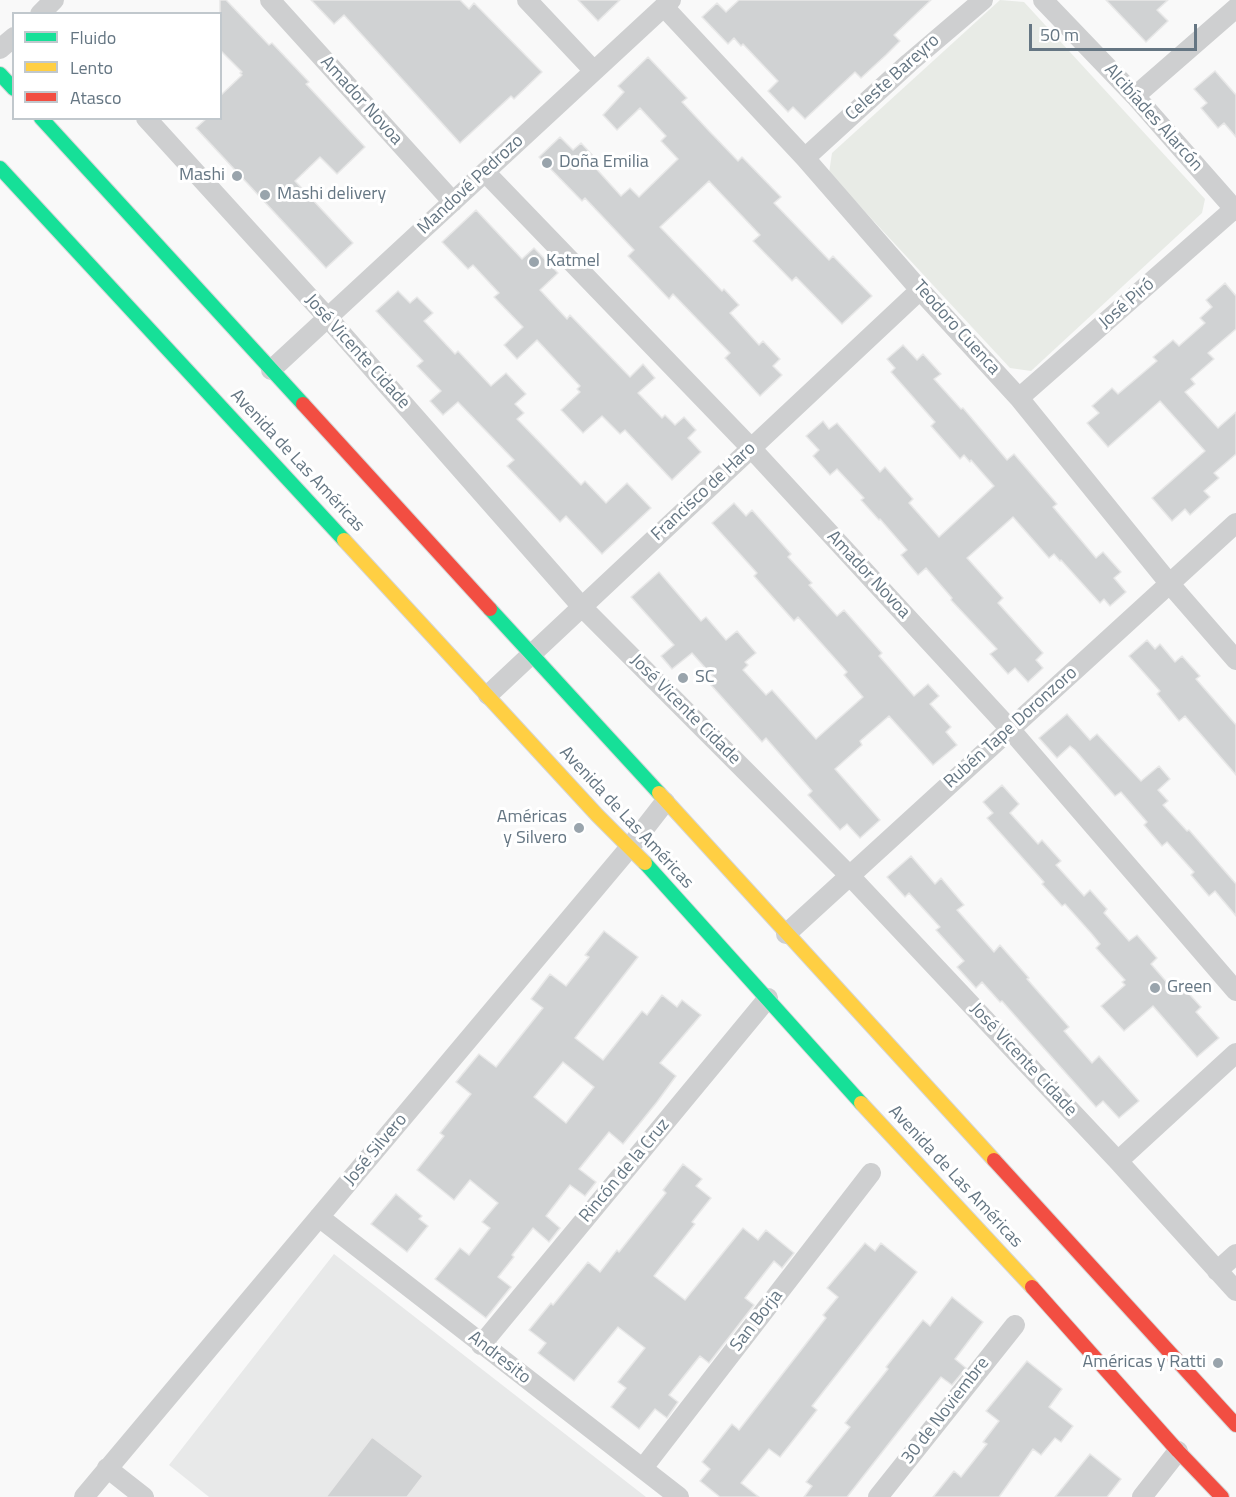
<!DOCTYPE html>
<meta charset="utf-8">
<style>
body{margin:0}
#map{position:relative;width:1236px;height:1497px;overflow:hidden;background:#f9f9f9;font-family:"Titillium Web",sans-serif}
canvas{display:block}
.legend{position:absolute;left:12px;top:12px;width:210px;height:108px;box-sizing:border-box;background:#fff;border:2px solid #c1c8cd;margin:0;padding:8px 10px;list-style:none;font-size:18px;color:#657683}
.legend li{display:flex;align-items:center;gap:12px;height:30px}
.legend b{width:30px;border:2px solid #c1c8cd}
.scale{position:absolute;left:1029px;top:24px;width:168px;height:27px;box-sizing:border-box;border:3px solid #657683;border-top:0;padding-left:8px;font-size:18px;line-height:21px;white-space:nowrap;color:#657683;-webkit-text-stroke:4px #fff;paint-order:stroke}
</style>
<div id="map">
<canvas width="1236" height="1497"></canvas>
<ul class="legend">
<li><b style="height:8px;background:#16e098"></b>Fluido</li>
<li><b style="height:8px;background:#ffcf43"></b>Lento</li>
<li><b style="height:8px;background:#f24e42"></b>Atasco</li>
</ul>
<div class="scale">50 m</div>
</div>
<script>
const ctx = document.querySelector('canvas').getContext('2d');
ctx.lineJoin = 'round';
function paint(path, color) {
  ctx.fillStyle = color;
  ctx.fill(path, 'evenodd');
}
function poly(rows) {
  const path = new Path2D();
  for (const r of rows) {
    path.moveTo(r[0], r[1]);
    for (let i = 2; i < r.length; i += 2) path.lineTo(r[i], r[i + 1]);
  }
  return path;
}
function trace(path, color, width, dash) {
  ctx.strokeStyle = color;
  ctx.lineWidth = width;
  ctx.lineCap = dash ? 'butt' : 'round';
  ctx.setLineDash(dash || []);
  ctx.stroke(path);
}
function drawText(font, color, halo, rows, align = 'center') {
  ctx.font = font + ' "Titillium Web",sans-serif';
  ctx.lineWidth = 6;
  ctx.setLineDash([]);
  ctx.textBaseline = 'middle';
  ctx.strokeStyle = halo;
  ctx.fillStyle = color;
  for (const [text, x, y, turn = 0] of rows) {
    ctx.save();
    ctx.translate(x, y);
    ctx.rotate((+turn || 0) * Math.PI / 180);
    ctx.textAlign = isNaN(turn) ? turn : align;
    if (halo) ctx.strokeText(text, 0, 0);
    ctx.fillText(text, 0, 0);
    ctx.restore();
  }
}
paint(poly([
 [334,1254,646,1497,209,1497,169,1465]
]), '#e8e9e9');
paint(poly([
 [1000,0,1024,2,1205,199,1202,213,1031,371,1010,368,829,173,832,153]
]), '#e8ebe6');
const building = poly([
 [220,0,226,0,269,45,272,43,309,82,306,84,365,147,337,174,320,157,295,181,353,243,326,268,196,128,207,118,220,118,220,96,242,75,240,73,242,72,220,50,220,0],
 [311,0,460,0,469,9,474,3,542,72,514,99,511,96,460,143,344,15,334,24,311,0],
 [578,0,620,0,598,21,578,0],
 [739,0,931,0,894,35,900,41,886,55,861,78,855,72,805,119,793,107,788,112,768,91,778,81,743,44,741,46,734,38,728,44,702,17,717,3,726,12,739,0],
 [1106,0,1168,0,1157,10,1168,21,1146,42,1106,0],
 [648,57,687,98,682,102,710,132,738,161,742,157,781,197,774,203,829,260,833,256,872,296,842,324,796,277,792,281,753,241,760,235,709,181,660,227,722,291,724,289,739,305,730,313,759,345,763,341,780,359,773,366,782,375,760,396,725,358,730,353,673,294,669,299,628,256,634,250,585,198,582,201,539,157,560,137,573,150,581,143,596,159,591,163,621,196,630,188,639,197,678,159,661,141,666,136,640,108,617,130,603,115,624,92,618,86,648,57],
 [1215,71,1236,95,1236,137,1224,123,1218,128,1201,108,1207,103,1194,89,1215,71],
 [476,210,522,259,534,248,558,273,540,290,567,319,570,315,630,377,643,364,655,378,638,393,662,418,665,415,675,425,684,417,696,430,688,438,701,452,672,480,625,430,620,434,602,416,583,433,561,410,580,392,577,389,580,386,537,340,517,359,504,345,523,327,494,297,499,293,473,265,468,269,442,242,476,210],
 [1225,283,1236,296,1236,329,1208,353,1214,359,1191,379,1195,384,1185,392,1218,428,1236,412,1236,454,1214,473,1219,478,1204,491,1210,497,1190,515,1185,509,1172,521,1152,498,1205,451,1160,401,1108,447,1087,423,1099,413,1092,406,1112,388,1118,394,1157,361,1153,357,1173,340,1179,346,1205,323,1200,318,1212,307,1206,300,1225,283],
 [398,291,410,303,417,297,433,313,424,321,455,354,458,351,491,386,506,373,526,394,515,404,524,413,517,419,581,485,585,481,606,503,627,483,651,508,602,554,566,516,560,522,507,466,514,460,458,402,443,415,430,401,441,391,417,366,423,361,376,311,398,291],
 [903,345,917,360,923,354,941,374,934,379,961,409,963,408,1007,460,1014,454,1057,504,1053,507,1096,558,1103,552,1121,572,1114,578,1126,592,1110,606,1104,599,1100,603,1061,560,1060,561,1054,554,1049,558,1013,517,967,558,1003,598,998,603,1043,653,1036,660,1043,668,1028,682,1015,668,1008,674,990,654,997,649,951,600,952,598,926,568,918,575,901,555,907,550,880,519,879,520,861,500,864,498,837,469,830,475,813,456,819,450,806,436,823,421,829,429,837,423,880,472,885,467,913,499,909,503,939,537,994,486,971,460,970,462,964,455,960,459,931,426,935,422,891,372,895,368,887,359,903,345],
 [734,503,746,516,752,510,791,554,788,557,812,583,809,585,837,616,844,610,882,653,879,656,914,696,928,684,939,696,930,704,951,727,946,732,957,745,933,765,889,716,860,741,862,745,835,769,880,820,860,838,847,824,840,830,808,795,812,791,766,738,762,742,711,685,717,681,692,653,672,669,661,656,674,645,631,597,659,572,701,621,706,617,726,640,737,631,756,653,745,662,748,665,743,670,766,695,772,690,816,739,863,697,844,675,847,672,798,617,794,621,754,576,757,573,712,523,734,503],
 [1147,640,1155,649,1160,644,1175,662,1182,656,1200,676,1196,679,1236,725,1236,775,1185,716,1179,721,1157,694,1160,691,1129,656,1147,640],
 [1067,714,1090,740,1097,734,1141,781,1159,766,1170,779,1158,790,1168,801,1163,805,1187,831,1189,830,1236,884,1236,916,1215,891,1209,896,1191,875,1194,872,1167,842,1162,846,1144,825,1147,822,1121,792,1115,796,1075,750,1070,746,1057,758,1039,738,1067,714],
 [1002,785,1019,804,1010,813,1038,844,1042,840,1061,861,1056,865,1084,896,1090,890,1107,909,1104,913,1129,941,1137,935,1157,958,1151,964,1176,993,1183,987,1201,1007,1196,1012,1219,1038,1197,1057,1153,1006,1124,1031,1101,1006,1125,985,1122,982,1125,980,1096,948,1100,944,1091,933,1065,904,1062,906,1042,884,1044,882,987,818,993,813,983,802,1002,785],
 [911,856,935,884,941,878,964,905,957,910,994,952,1000,945,1029,978,1027,979,1069,1027,1064,1031,1092,1063,1099,1056,1139,1101,1119,1118,1103,1101,1096,1107,1002,1001,1000,1002,982,982,976,988,957,967,964,961,936,930,940,927,909,893,905,897,887,877,911,856],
 [604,931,638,957,575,1038,603,1060,642,1011,647,1015,662,995,677,1007,682,1000,701,1015,660,1063,676,1076,657,1102,623,1144,609,1132,579,1169,596,1182,585,1196,570,1185,546,1216,560,1228,549,1242,533,1228,512,1255,514,1257,498,1277,511,1287,486,1318,435,1279,460,1248,469,1255,490,1228,482,1222,498,1203,470,1180,454,1200,417,1170,444,1136,440,1133,471,1094,456,1082,479,1054,496,1067,543,1008,531,999,550,974,566,986,589,957,585,955,604,931],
 [563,1062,594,1087,566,1123,534,1097,563,1062],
 [683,1164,702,1179,696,1186,711,1198,692,1222,695,1224,654,1276,685,1300,743,1228,758,1240,766,1230,794,1253,782,1268,774,1261,745,1298,754,1305,709,1363,700,1356,669,1395,678,1402,667,1418,655,1409,639,1429,611,1407,626,1388,618,1382,645,1348,618,1327,574,1381,538,1353,546,1343,529,1330,551,1303,553,1305,588,1262,600,1272,617,1250,619,1252,666,1193,663,1190,683,1164],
 [396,1194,422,1216,419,1219,428,1226,407,1252,371,1224,396,1194],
 [865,1243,875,1251,881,1243,917,1272,812,1406,817,1410,780,1457,769,1449,741,1483,759,1497,720,1497,700,1481,710,1469,702,1462,732,1424,739,1430,826,1318,823,1315,838,1297,827,1288,865,1243],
 [952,1297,983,1322,955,1359,966,1368,952,1385,941,1377,847,1497,804,1497,812,1486,806,1482,850,1427,845,1423,888,1369,886,1367,923,1320,930,1326,952,1297],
 [1027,1361,1062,1389,1049,1407,1073,1426,1061,1442,1055,1438,1041,1455,1033,1449,999,1497,933,1497,954,1471,961,1477,987,1444,983,1442,999,1421,986,1411,1027,1361],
 [372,1437,423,1476,407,1497,326,1497,372,1437],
 [1090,1454,1121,1479,1107,1497,1055,1497,1090,1454]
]);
paint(building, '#d0d2d3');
trace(building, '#e8e8e8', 1.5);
const fast = poly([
 [0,74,14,89],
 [41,118,303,404],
 [0,168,344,540],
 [490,609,659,793],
 [645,863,861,1103]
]);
const slow = poly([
 [344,540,597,815,645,863],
 [659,793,994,1160],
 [861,1103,1032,1287]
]);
const jam = poly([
 [303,404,490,609],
 [994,1160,1236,1425],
 [1032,1287,1178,1451,1222,1497]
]);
trace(fast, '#d5d6d7', 16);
trace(slow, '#d5d6d7', 16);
trace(jam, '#d5d6d7', 16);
trace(poly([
 [270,0,453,202],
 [527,0,594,71],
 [1043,0,1135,96,1236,211],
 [664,7,805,158,920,290,1019,398,1169,583,1236,660],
 [40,14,54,0],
 [0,49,14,37],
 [1135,96,1236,8],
 [146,118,328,318,582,607,850,876,1118,1161,1236,1291],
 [805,158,909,63,983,0],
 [485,172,751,448,1010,729,1236,991],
 [271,370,671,0],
 [1019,398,1234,209],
 [488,695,920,290],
 [786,934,1236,523],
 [1118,1161,1236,1053],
 [319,1217,679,1497],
 [1217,1271,1236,1254],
 [481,1345,768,998],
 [107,1468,144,1497],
 [643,1468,871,1173],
 [84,1497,630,847,665,802],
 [878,1497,1015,1325],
 [1142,1497,1178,1451]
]), '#cecfd0', 20);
trace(fast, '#16e098', 14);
trace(slow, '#ffcf43', 14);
trace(jam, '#f24e42', 14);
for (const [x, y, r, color] of [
 [547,163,6,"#99a4ac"],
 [237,176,6,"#99a4ac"],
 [265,195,6,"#99a4ac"],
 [534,262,6,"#99a4ac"],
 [683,678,6,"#99a4ac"],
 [579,828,6,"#99a4ac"],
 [1155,988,6,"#99a4ac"],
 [1218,1363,6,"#99a4ac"]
]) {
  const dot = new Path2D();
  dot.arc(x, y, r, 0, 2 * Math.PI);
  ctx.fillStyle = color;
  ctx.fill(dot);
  trace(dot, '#fff', 2);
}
drawText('18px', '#657683', '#fff', [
 ["Celeste Bareyro",893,78,-42],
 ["Amador Novoa",361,101,48],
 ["Alcibíades Alarcón",1153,118,48],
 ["Mandové Pedrozo",471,185,-43],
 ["José Piró",1127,304,-41],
 ["Teodoro Cuenca",956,328,48],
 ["José Vicente Cidade",357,352,48],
 ["Avenida de Las Américas",297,461,47],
 ["Francisco de Haro",704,492,-43],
 ["Amador Novoa",868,575,47],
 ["José Vicente Cidade",685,710,45],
 ["Rubén Tape Doronzoro",1011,728,-42],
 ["Avenida de Las Américas",626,818,47],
 ["José Vicente Cidade",1023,1060,47],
 ["José Silvero",376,1150,-50],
 ["Rincón de la Cruz",625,1171,-50],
 ["Avenida de Las Américas",955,1177,47],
 ["San Borja",757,1321,-52],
 ["Andresito",499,1358,38],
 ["30 de Noviembre",946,1411,-52]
]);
drawText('18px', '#657683', '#fff', [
 ["Doña Emilia",559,163],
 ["Mashi",225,176,"right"],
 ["Mashi delivery",277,195],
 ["Katmel",546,262],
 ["SC",695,678],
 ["Américas",567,818,"right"],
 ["y Silvero",567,839,"right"],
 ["Green",1167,988],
 ["Américas y Ratti",1206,1363,"right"]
], 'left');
</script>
